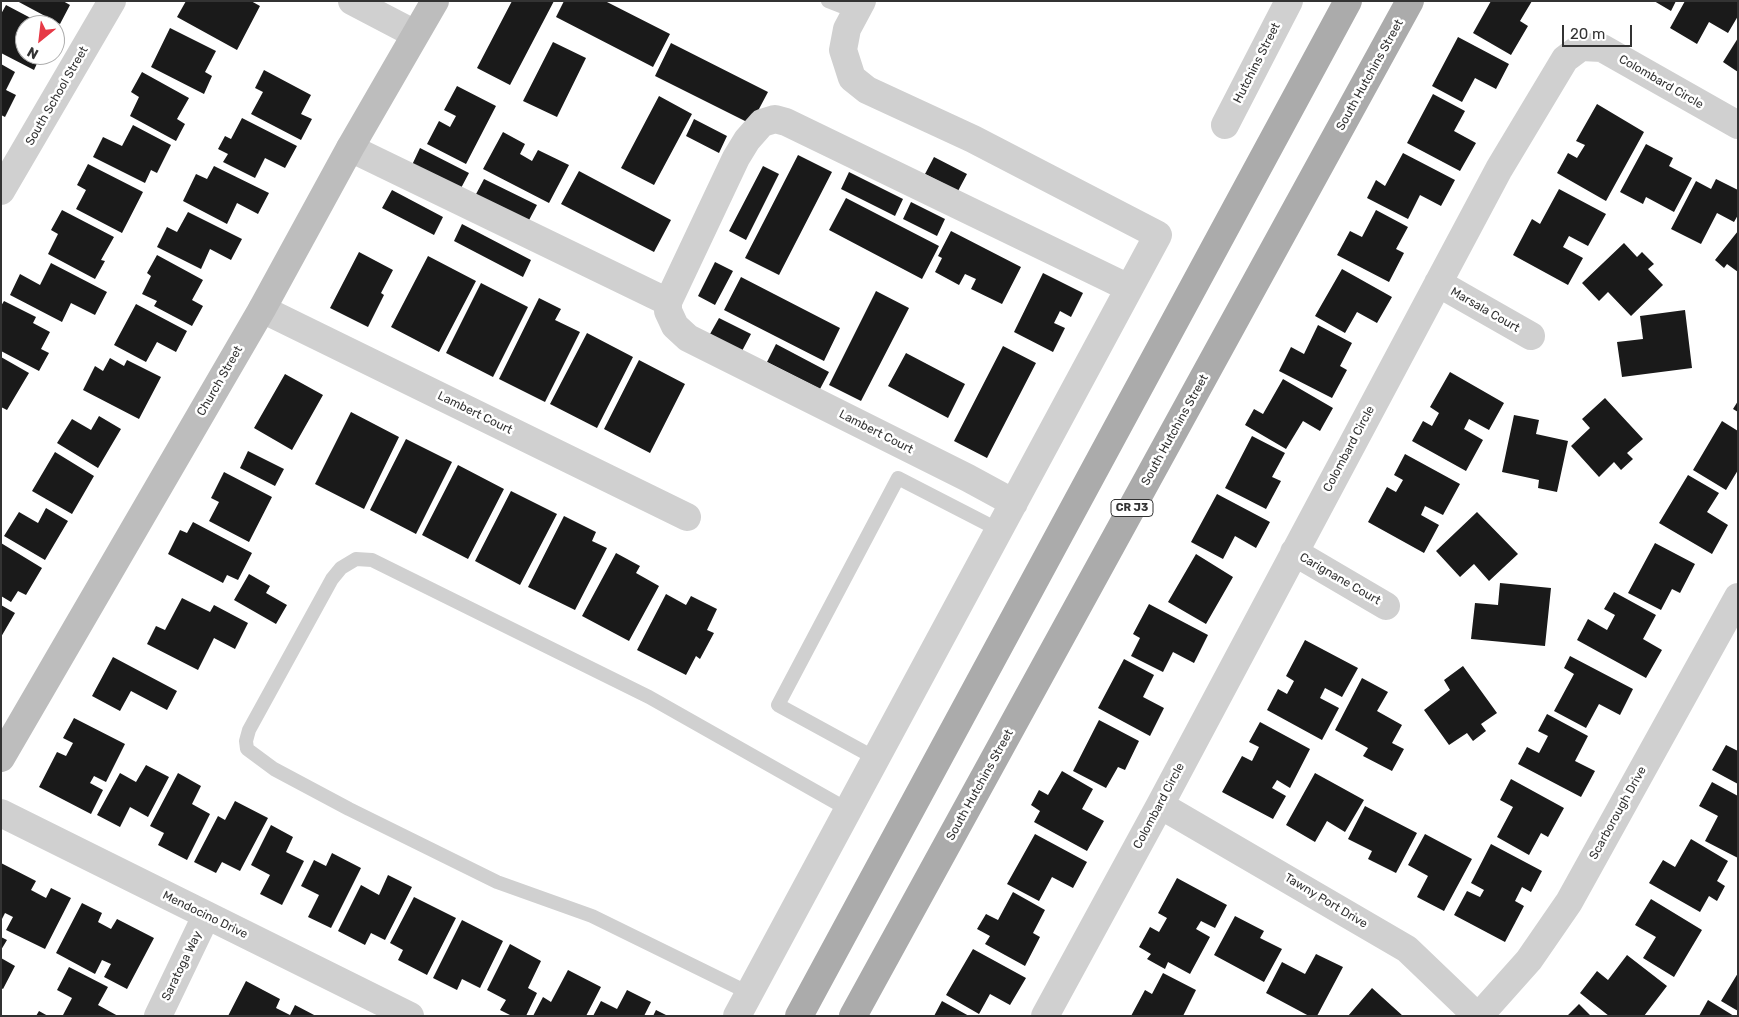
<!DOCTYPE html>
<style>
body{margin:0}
#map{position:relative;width:1739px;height:1017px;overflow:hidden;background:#fff;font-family:Rubik,sans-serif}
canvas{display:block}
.frame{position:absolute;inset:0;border:2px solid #333;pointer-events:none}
.north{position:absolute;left:15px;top:15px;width:50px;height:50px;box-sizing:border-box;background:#fff;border:1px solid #adadad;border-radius:50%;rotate:209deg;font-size:14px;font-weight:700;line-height:20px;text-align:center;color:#333}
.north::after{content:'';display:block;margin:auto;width:18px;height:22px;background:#e63946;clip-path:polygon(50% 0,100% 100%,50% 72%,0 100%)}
.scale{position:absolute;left:1562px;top:25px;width:70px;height:22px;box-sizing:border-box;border:2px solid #333;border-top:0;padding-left:6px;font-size:15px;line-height:18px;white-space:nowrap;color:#333;-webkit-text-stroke:4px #fff;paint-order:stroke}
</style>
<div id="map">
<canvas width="1739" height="1017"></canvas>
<div class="frame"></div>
<div class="north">N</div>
<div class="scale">20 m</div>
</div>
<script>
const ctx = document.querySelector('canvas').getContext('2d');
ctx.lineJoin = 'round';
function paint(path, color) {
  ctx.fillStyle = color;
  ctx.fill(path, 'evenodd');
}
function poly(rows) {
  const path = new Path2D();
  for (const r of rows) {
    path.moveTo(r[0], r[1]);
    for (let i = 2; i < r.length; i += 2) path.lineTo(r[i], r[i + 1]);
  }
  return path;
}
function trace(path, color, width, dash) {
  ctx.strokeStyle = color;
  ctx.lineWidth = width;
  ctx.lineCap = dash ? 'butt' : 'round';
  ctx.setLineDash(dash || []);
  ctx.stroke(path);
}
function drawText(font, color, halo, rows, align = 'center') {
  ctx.font = font + ' Rubik,sans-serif';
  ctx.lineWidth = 5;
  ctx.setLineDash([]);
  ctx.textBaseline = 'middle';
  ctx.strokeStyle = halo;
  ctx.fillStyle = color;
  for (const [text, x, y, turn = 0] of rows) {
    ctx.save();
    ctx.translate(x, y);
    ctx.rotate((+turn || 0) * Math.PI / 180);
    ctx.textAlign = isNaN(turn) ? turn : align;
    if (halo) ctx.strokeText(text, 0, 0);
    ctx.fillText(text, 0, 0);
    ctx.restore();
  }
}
paint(poly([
 [17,1,63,1,70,5,60,24],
 [186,1,251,1,260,6,237,50,177,17],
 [512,1,554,1,510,85,477,68],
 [564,1,605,1,670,34,653,67,556,17],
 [1491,1,1532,1,1520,21,1528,26,1511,55,1473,33],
 [1654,1,1676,1,1671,11],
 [1685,1,1738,1,1738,16,1728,33,1709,22,1697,44,1670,28],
 [6,5,44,25,25,25,25,55,41,55,34,70,1,53,1,14],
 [170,28,216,51,205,72,212,76,204,94,151,67],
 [1458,37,1509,64,1496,89,1475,78,1462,102,1432,86],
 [1738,38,1738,72,1723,62],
 [553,42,586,58,557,117,523,101],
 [671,43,768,92,751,124,655,76],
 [1,64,15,72,6,90,16,95,5,117,1,115],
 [264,70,311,95,301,114,312,119,301,140,251,114,263,92,255,88],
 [142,72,189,98,177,119,185,124,176,141,130,116,139,97,131,92],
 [457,86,496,106,466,164,427,144,439,121,450,127,456,116,444,110],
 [1433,94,1465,111,1454,131,1476,143,1460,171,1407,143],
 [659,96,692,114,654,185,621,168],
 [1597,104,1644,132,1606,201,1557,173,1568,153,1577,158,1585,145,1576,141],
 [242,118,297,146,285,168,265,158,255,178,223,162,228,154,218,149,225,136,231,139],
 [694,119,727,136,719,153,686,136],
 [133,125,171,145,157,173,151,170,145,183,93,157,103,137,122,146],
 [503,132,525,144,520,154,532,161,538,150,569,165,549,203,483,169],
 [1646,144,1673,158,1669,166,1692,178,1674,212,1646,197,1643,204,1620,192],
 [420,148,469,173,460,190,412,165],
 [1403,153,1455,180,1441,206,1420,195,1408,219,1367,198,1376,180,1385,186],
 [798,155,832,172,779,275,745,258],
 [934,157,967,174,958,191,925,174],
 [88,164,143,192,122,233,76,209,86,190,77,185],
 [214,166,269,193,258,214,237,203,227,224,183,201,196,174,207,179],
 [763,166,779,174,746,240,729,231],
 [579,171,671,220,654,252,561,204],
 [849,172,903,199,895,216,841,189],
 [484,179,537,205,528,222,475,196],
 [1716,179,1738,190,1738,215,1734,222,1717,213,1701,244,1671,229,1696,181,1711,189],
 [1559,189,1606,214,1588,246,1569,236,1563,247,1583,258,1568,285,1513,255,1532,219,1540,224],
 [392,190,443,217,434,235,382,208],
 [846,198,939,246,922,279,829,230],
 [911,202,945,219,937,236,903,219],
 [62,210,114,237,101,260,105,261,95,279,48,254,58,234,51,230],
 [1376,210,1408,227,1396,249,1404,253,1389,282,1337,255,1350,231,1362,237],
 [188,212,242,239,231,260,210,249,201,269,157,247,167,227,177,232],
 [462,224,531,260,523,277,454,241],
 [951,231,1021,267,1002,304,971,289,976,279,965,274,959,285,935,272,942,258,938,256],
 [1738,231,1738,272,1727,264,1724,268,1715,260],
 [1624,243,1637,257,1642,252,1654,264,1648,269,1663,285,1631,316,1608,292,1599,301,1582,283],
 [359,252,393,270,381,293,384,295,368,327,330,308],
 [157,255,203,280,192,300,203,306,192,326,154,306,157,301,142,294,151,276,147,273],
 [428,256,476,281,439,352,391,327],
 [715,262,733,271,715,305,698,296],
 [51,263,107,292,95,315,71,303,62,322,10,295,20,274,40,285],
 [1342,269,1392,297,1377,323,1357,312,1345,333,1315,316],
 [1043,273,1083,293,1071,317,1060,311,1054,323,1065,328,1053,352,1014,332],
 [741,277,840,328,824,361,724,310],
 [481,283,528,307,493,377,446,353],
 [876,291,909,308,861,401,829,385],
 [539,298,561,309,555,320,580,332,545,402,499,379],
 [4,301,36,317,33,323,50,332,41,349,49,353,39,371,1,351,1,306],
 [136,304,187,331,176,352,157,342,146,362,114,345],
 [1685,310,1692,368,1622,377,1617,342,1643,339,1640,316],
 [719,318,751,334,742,351,710,334],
 [1318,325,1352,343,1340,366,1347,370,1332,398,1279,371,1291,347,1304,354],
 [587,333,633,357,597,428,550,404],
 [776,344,829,372,820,389,767,362],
 [1003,346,1036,363,987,458,954,441],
 [906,353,965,384,948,418,888,386],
 [1,357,29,373,7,410,1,407],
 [110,358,124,366,127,360,161,377,139,419,83,390,95,366,103,371],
 [639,360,685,384,650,453,604,429],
 [1450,372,1504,403,1489,430,1469,419,1464,429,1483,440,1466,471,1412,441,1423,421,1432,426,1439,413,1430,407],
 [285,374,323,395,292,450,254,428],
 [1283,379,1333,408,1320,431,1303,421,1286,449,1245,425,1254,409,1263,414],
 [1605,398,1643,439,1627,453,1633,459,1621,470,1614,462,1599,477,1571,446,1590,428,1582,419],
 [1738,401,1738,412,1733,409],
 [351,412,399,437,364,509,315,484],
 [1514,415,1539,420,1536,434,1568,441,1557,492,1538,488,1539,480,1502,472],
 [99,416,121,429,98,468,57,443,72,419,91,430],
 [1722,421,1738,431,1738,470,1726,490,1693,470],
 [1252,436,1285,453,1272,477,1281,481,1266,509,1225,488],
 [406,439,452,462,416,534,370,510],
 [248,451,284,469,275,486,240,468],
 [55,452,94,476,72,514,32,491],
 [1405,454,1460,484,1443,515,1425,506,1421,515,1439,525,1424,553,1368,522,1387,487,1396,492,1403,480,1394,475],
 [458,465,504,489,468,559,422,535],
 [224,472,272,497,249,542,209,521,219,502,211,498],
 [1688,475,1719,493,1707,512,1728,525,1712,554,1659,523],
 [511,491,557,514,520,585,475,561],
 [1217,494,1270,522,1256,548,1235,536,1223,559,1191,542],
 [46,508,68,521,45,560,4,536,19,512,38,523],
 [1477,512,1518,554,1489,581,1474,564,1460,577,1436,551],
 [564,516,596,532,592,541,607,548,575,610,528,587],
 [193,522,252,553,238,580,227,575,223,583,168,554,180,530,187,533],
 [1,543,42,568,26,595,18,591,11,602,1,596],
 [1655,543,1695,564,1680,593,1672,589,1661,610,1628,593],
 [616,553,640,566,636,573,659,586,629,641,582,616],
 [1196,554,1233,577,1206,624,1168,602],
 [249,574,270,586,266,593,287,605,276,624,234,600],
 [1500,583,1551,588,1545,646,1471,639,1475,603,1498,605],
 [1614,592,1656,615,1643,639,1662,650,1646,678,1577,640,1588,619,1607,630,1615,615,1604,609],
 [666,594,686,605,691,596,717,609,707,630,714,633,700,659,696,656,686,675,637,650],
 [182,598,210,612,214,605,248,623,235,649,214,638,198,670,147,644,156,626,165,630],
 [1149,604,1208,635,1194,663,1173,652,1163,672,1131,656,1140,638,1133,634],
 [1,605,15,613,1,637],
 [1305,640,1358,668,1342,697,1325,688,1320,698,1339,708,1322,740,1267,710,1278,689,1287,694,1294,681,1286,676],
 [1570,656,1633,689,1620,715,1599,704,1586,728,1554,711,1574,674,1564,668],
 [113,657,177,691,167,710,131,691,120,711,92,696],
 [1124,659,1154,675,1143,697,1164,708,1150,736,1098,708],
 [1463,666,1497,713,1481,724,1486,731,1473,741,1467,733,1449,745,1424,710,1450,690,1444,680],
 [1362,678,1388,692,1377,711,1402,725,1392,743,1404,749,1392,771,1363,756,1368,748,1335,730],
 [1547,714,1588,736,1575,761,1595,771,1581,797,1518,764,1527,747,1539,753,1548,736,1538,731],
 [74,718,125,744,106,782,94,776,90,783,103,790,91,814,39,787,57,752,66,756,73,743,63,738],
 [1099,720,1139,741,1125,770,1118,767,1106,788,1073,771],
 [1260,722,1310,749,1290,788,1277,780,1272,788,1286,796,1273,819,1222,792,1242,756,1252,761,1259,747,1249,742],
 [1726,745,1738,751,1738,784,1712,770],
 [146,765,169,777,148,817,130,807,120,827,97,815,120,773,136,782],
 [1062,771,1093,789,1082,809,1104,821,1087,851,1034,822,1040,811,1031,805,1039,790,1048,795],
 [178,773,201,786,192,804,210,814,187,860,158,845,164,833,150,826],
 [1315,773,1364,800,1345,832,1327,821,1315,842,1286,825],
 [1511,779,1564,808,1548,837,1541,833,1529,855,1497,837,1513,807,1500,800],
 [1712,782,1738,796,1738,858,1705,841,1718,816,1699,806],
 [235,801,268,818,240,871,222,862,216,873,194,862,218,816,225,820],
 [1365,806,1417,833,1396,873,1368,859,1372,851,1348,839],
 [271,825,293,837,286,852,304,861,282,905,260,894,270,875,251,865],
 [1035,834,1087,862,1073,888,1052,877,1039,901,1007,884],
 [1425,834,1472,859,1444,911,1417,897,1428,876,1408,865],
 [1691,839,1728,861,1717,881,1725,886,1717,901,1709,896,1700,912,1649,883,1663,860,1675,867],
 [1491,844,1542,871,1531,892,1522,887,1515,901,1524,906,1505,942,1454,915,1467,891,1480,897,1484,890,1471,883],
 [332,853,361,868,331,928,308,917,319,895,301,886,314,860,326,866],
 [1,863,36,881,31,890,46,898,51,888,71,898,45,949,6,930,13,917,5,913,1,921],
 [388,875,412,887,385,940,371,933,365,945,338,931,361,885,379,895],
 [1177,878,1227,905,1215,928,1201,921,1196,929,1210,937,1190,974,1168,962,1165,969,1147,959,1151,954,1139,947,1150,927,1159,932,1167,918,1158,913],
 [1013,892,1045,910,1033,933,1040,937,1025,966,985,944,990,936,977,929,986,914,998,920],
 [414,897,456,918,427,975,398,960,403,950,390,943],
 [1651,899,1702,930,1674,977,1643,958,1656,937,1635,925],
 [82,903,102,913,98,922,111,929,117,919,154,938,127,989,104,977,111,964,102,960,95,974,56,953],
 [1235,916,1264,931,1260,938,1282,949,1264,982,1214,955],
 [462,920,503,941,480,988,462,979,457,990,433,978],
 [1,937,7,940,1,950],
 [510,944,541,961,528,988,537,993,526,1016,512,1016,500,1010,506,1000,487,990],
 [973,949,1026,978,1010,1005,990,994,979,1014,946,995],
 [1316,954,1343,967,1317,1016,1309,1016,1266,993,1282,962,1305,974],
 [1627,955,1667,986,1644,1016,1609,1016,1580,993,1597,971,1608,980],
 [1,958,15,966,3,989,1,988],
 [69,967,108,987,98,1005,118,1016,63,1015,72,998,57,990],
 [568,970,601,987,586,1016,533,1016,543,997,551,1002],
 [1163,973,1196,990,1183,1016,1131,1016,1145,990,1152,994],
 [1738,973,1738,1011,1721,1001],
 [246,981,280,999,276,1008,290,1015,295,1005,316,1016,228,1016],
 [1372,988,1403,1016,1348,1016],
 [627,990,651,1002,644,1016,593,1016,601,1001,617,1009],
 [1708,1000,1734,1016,1699,1016],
 [942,1001,969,1016,934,1016],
 [1579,1004,1591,1016,1567,1016],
 [656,1010,668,1016,653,1016],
 [39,1011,48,1016,36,1016]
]), '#1a1a1a');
trace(poly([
 [828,1,856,12],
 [875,758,778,705,898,478,999,530],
 [749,993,592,916,497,882,349,809,274,769,247,749,246,741,249,730,332,579,341,568,356,559,372,560,649,697,847,809]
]), '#d0d0d0', 14);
trace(poly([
 [352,1,415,34],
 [1225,125,1289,1],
 [350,148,668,302],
 [1,191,112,1],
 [1438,283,1531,336],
 [262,309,687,517],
 [1014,503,968,478,688,338,675,326,668,311,668,302,736,158,747,140,762,123,775,119,786,122,1129,288],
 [1294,552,1386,606],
 [1160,805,1407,949,1477,1016],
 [1,813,410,1016],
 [158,1016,206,916],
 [737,1016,1158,235,973,139,867,90,852,78,843,50,847,29,862,1],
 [1045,1016,1160,805,1499,169,1565,59,1581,47,1602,48,1738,125],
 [1479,1016,1529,960,1569,902,1738,597]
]), '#d0d0d0', 28);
trace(poly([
 [1,758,262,309,350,148,435,1]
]), '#bdbdbd', 28);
trace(poly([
 [799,1016,1348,1],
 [853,1016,1410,1]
]), '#ababab', 28);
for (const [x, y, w] of [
 [1132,508,42]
]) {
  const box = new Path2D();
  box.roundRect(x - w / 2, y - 8.5, w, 17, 4);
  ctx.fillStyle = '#fff';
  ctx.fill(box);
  trace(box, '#333', 1);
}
drawText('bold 11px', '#333', null, [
 ["CR J3",1132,508]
]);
drawText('12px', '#333', '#fff', [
 ["Hutchins Street",1257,63,-63],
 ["South Hutchins Street",1370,75,-61],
 ["Colombard Circle",1661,82,30],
 ["South School Street",57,96,-60],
 ["Marsala Court",1485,310,30],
 ["Church Street",220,381,-60],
 ["Lambert Court",475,413,26],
 ["South Hutchins Street",1175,430,-61],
 ["Lambert Court",876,432,27],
 ["Colombard Circle",1349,449,-62],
 ["Carignane Court",1340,579,30],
 ["South Hutchins Street",980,785,-61],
 ["Colombard Circle",1159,806,-62],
 ["Scarborough Drive",1618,813,-61],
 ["Tawny Port Drive",1326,901,31],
 ["Mendocino Drive",205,915,26],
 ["Saratoga Way",182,966,-64]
]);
</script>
